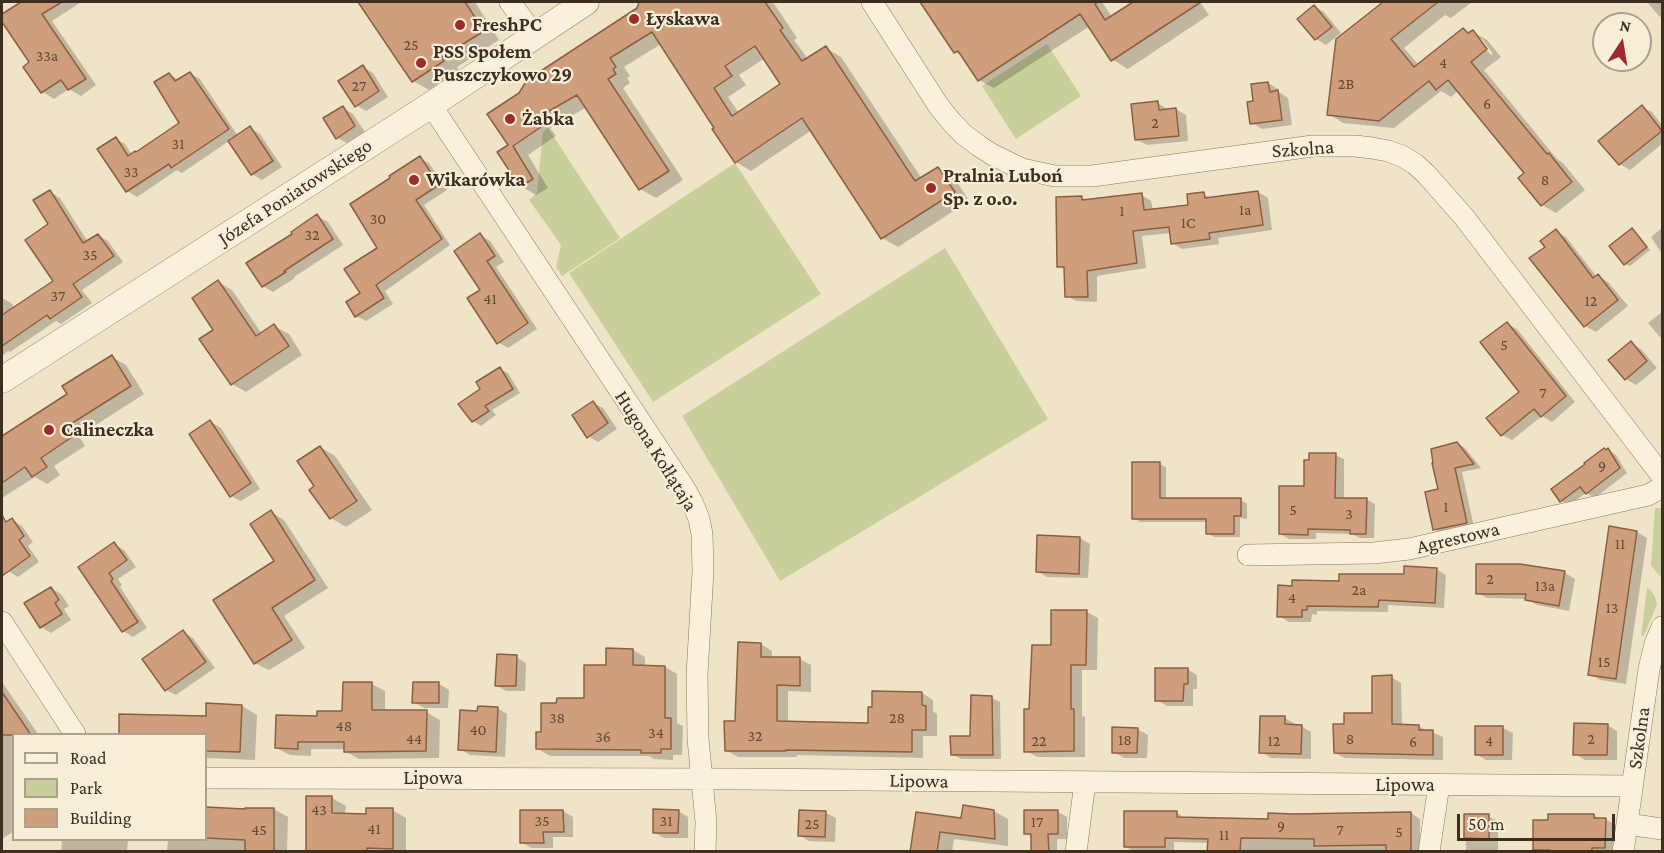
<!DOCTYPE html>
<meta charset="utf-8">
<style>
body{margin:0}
#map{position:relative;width:1664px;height:853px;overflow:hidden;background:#f0e4c8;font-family:"Crimson Pro",serif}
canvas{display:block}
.frame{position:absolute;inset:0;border:3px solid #3d2e20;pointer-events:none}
.legend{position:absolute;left:12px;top:733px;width:195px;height:108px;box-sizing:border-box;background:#f7eed8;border:2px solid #ada18e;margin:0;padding:8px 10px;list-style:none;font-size:18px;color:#3d2e20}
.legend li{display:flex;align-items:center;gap:12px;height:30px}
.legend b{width:30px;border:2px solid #ada18e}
.north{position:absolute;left:1592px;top:12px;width:60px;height:60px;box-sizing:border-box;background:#f7eed8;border:2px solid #ada18e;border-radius:50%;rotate:12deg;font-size:16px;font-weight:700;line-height:24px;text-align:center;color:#3d2e20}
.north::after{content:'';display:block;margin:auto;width:21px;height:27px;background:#9e2a2b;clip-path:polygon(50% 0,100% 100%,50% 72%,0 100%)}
.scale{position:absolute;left:1457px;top:814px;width:158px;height:27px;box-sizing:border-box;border:3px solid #3d2e20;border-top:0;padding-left:8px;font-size:18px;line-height:21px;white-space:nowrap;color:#3d2e20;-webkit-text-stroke:4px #f7eed8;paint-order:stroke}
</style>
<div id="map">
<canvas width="1664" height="853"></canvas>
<div class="frame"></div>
<ul class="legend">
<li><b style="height:8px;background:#faf1dc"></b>Road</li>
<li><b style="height:16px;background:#c9cf9b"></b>Park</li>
<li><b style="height:16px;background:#cf9f7d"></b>Building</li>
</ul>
<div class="north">N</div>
<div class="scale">50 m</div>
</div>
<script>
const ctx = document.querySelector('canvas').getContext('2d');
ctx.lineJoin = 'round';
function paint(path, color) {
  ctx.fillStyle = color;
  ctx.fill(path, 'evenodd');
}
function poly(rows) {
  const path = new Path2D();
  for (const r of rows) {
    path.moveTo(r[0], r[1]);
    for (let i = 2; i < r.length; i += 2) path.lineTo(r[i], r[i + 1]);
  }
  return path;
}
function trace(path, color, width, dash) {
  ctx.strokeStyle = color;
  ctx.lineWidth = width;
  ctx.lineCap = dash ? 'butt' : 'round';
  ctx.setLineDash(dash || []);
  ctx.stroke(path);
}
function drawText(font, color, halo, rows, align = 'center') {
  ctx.font = font + ' "Crimson Pro",serif';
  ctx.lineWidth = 4.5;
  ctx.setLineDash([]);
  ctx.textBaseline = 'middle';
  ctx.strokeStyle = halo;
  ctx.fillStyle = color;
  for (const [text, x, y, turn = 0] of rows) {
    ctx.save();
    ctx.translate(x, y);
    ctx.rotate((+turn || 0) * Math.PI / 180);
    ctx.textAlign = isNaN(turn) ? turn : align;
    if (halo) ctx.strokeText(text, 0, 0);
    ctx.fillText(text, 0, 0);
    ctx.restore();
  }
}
paint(poly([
 [1047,44,1081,96,1016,139,982,86],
 [548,128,620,238,562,276,556,267,561,245,529,200,537,193,543,132],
 [735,163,821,294,653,402,569,273],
 [945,248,1048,419,780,581,682,416],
 [1655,508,1662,508,1662,579,1651,565],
 [1647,588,1651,590,1655,597,1657,604,1644,636,1641,636]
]), '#c9cf9b');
paint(poly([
 [24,2,81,2,52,21,96,85,81,96,69,89,54,99,43,92,25,67,31,63,2,20,2,16],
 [360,2,475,2,499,40,457,67,459,70,429,90,413,81],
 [644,2,773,2,797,38,794,40,808,59,826,48,841,57,922,179,938,168,954,177,969,201,898,247,882,238,812,130,751,171,736,162,716,128,661,44,624,67,630,76,627,78,630,83,623,88,683,180,656,198,640,189,587,107,550,128,556,136,528,155,548,188,536,195,521,186,510,146,489,114,638,9,640,4],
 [765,58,782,85,739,113,728,97,746,85,739,75],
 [922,2,1102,2,1112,17,1136,2,1200,2,1209,15,1128,69,1113,60,1090,26,994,88,979,80,964,57,955,52],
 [1385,2,1472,2,1451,18,1445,15,1404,48,1419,65,1463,30,1470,33,1473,32,1487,40,1501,57,1484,70,1557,159,1563,163,1585,190,1556,213,1542,205,1526,173,1459,90,1451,97,1441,91,1394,128,1343,123,1329,114,1337,40],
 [1476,37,1483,40,1493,54,1491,55],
 [1647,2,1662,2,1662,18,1658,15],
 [1314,6,1324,12,1341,33,1326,45,1316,39],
 [363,67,373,73,388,97,366,111,356,105],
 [190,73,200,79,238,136,250,128,260,134,282,167,262,180,252,174,229,141,182,173,177,170,137,197,127,191,99,149,116,139,125,144,132,155,181,124,169,74,179,80],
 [1268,83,1278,89,1279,92,1288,98,1292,125,1262,129,1252,123,1255,103],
 [1158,103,1168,110,1176,109,1186,115,1188,141,1147,145,1136,139],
 [1642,107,1652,112,1662,125,1662,144,1630,170,1620,164],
 [343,108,353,114,365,132,347,143,337,138],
 [420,158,429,163,447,190,424,205,450,245,385,291,393,304,366,321,356,316,379,248],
 [50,192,60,198,88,242,98,235,108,241,123,262,82,290,92,303,61,324,56,321,10,352,8,351,2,356,2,298,11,303,15,308,56,281,50,224],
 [1258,192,1268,198,1272,230,1218,238,1219,244,1182,249,1172,243,1171,233,1142,236,1146,268,1097,276,1097,302,1076,301,1067,296,1066,270,1059,266,1081,197,1088,201,1142,195,1151,201,1153,210,1190,206,1203,194,1212,199],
 [317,216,328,222,343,245,294,277,295,278,273,292,263,286,294,235],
 [1662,228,1662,254,1651,237],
 [1632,230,1636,233,1650,250,1630,266,1625,264],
 [1556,231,1566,237,1597,277,1598,276,1608,282,1628,306,1596,332,1585,326,1531,259,1547,247],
 [480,235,490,241,504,262,496,267,537,329,508,348,498,342,482,290],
 [218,282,232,290,262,334,274,326,289,334,302,355,246,392,232,384,215,330],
 [1662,312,1662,338,1659,336,1648,323],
 [1507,324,1517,329,1575,402,1552,422,1542,416,1512,440,1502,435,1521,392],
 [1631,343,1641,349,1657,368,1636,385,1626,379],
 [112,357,126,365,144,394,79,436,85,446,54,466,60,475,47,484,35,477,2,498,2,437,69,395],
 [500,369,508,373,520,393,492,410,496,415,481,426,473,421,482,389],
 [593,403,603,408,617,429,598,442,588,436],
 [211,422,221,428,260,489,241,501,231,496],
 [1457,443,1465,448,1481,468,1462,472,1474,527,1442,533,1434,529,1440,490],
 [320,447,335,456,372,510,346,527,331,518,316,487],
 [1608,450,1616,455,1627,473,1595,498,1586,493,1569,505,1561,501],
 [1335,455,1344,459,1344,499,1366,499,1375,504,1374,538,1360,538,1352,534,1316,533,1316,539,1289,539,1280,534,1306,488],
 [1159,464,1166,467,1166,499,1241,500,1247,504,1247,519,1240,518,1240,537,1214,537,1207,533,1208,522,1140,522,1134,518],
 [271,512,284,520,328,588,284,616,305,648,269,670,255,663,276,561],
 [12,520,22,526,33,542,28,546,39,562,18,577,8,571,2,562,2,527],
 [1610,528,1637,532,1647,538,1626,684,1600,680,1590,674],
 [1080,538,1090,544,1088,578,1047,577,1037,571],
 [114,544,124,550,136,567,118,579,122,585,120,587,147,628,133,637,123,631,80,567],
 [1436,569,1446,575,1444,608,1388,605,1388,612,1317,611,1317,615,1312,614,1311,622,1289,622,1279,616,1293,587,1405,576],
 [1565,573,1575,579,1569,611,1537,605,1527,599,1487,598,1477,593],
 [51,588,61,594,69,606,64,609,71,620,51,633,41,627],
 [1087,612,1098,618,1097,670,1082,670,1082,716,1085,717,1085,757,1037,757,1026,751,1030,710,1053,647],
 [183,632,193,638,215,668,176,695,166,690],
 [761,644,772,651,772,658,800,659,811,665,811,692,788,691,788,723,870,724,922,693,933,700,933,711,937,714,937,736,923,736,923,758,797,755,797,757,738,757,726,750,737,723],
 [633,650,645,657,645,667,665,667,677,674,677,723,683,726,682,755,673,755,673,760,654,759,649,756,550,756,538,749,542,734,558,704,585,699,607,667],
 [516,657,526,663,525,691,506,691,496,685],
 [1187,669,1197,675,1197,689,1193,689,1193,706,1167,706,1157,700],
 [1391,677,1401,683,1402,726,1418,726,1443,737,1443,760,1345,758,1335,753,1345,725,1374,715],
 [2,682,38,734,14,734,14,831,2,839],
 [344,684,372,684,385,691,385,712,426,712,440,720,439,758,359,759,345,751,345,749,311,749,311,756,290,755,276,748,318,717,344,712],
 [439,684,449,690,448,708,424,708,414,702],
 [992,698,1000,702,1001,759,961,759,952,754,971,737],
 [242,706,257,715,255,760,206,758,207,718],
 [497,708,507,714,505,757,470,755,460,749,479,712],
 [1285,718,1295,724,1295,726,1301,726,1311,732,1311,759,1271,758,1261,752],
 [1607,725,1617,731,1617,760,1585,760,1575,754],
 [1503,728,1513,733,1512,760,1486,760,1476,754],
 [1137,729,1148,735,1147,758,1124,758,1113,752],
 [332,798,346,806,345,815,367,816,392,810,406,818,406,852,307,852],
 [206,808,246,810,274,809,288,817,287,852,167,852,168,840,206,840],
 [563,811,573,817,573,837,553,837,553,848,531,848,521,842],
 [678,811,688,817,688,838,664,838,654,832],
 [994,811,1008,819,1008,846,954,839,952,852,912,852,917,813,962,819],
 [1058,812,1067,817,1067,839,1057,839,1057,852,1033,852,1032,837,1026,833],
 [826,813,836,818,835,842,809,841,799,835],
 [1177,813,1187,819,1270,821,1293,816,1411,813,1420,819,1420,852,1388,852,1388,850,1326,850,1326,852,1209,852,1209,843,1174,842,1174,852,1134,852,1125,846],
 [1465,815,1488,816,1498,821,1498,852,1466,852],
 [1594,815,1600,819,1605,819,1621,828,1620,852,1534,852,1535,821,1550,821],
 [62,840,128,840,127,852,61,852]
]), '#0003');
const building = poly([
 [21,2,62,2,42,14,86,79,68,90,61,80,41,93,23,67,29,62,2,22,2,14,21,2],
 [358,2,465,2,484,31,442,57,444,61,412,82,358,2],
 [639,2,765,2,783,28,780,30,802,61,826,46,915,181,938,167,955,192,881,239,802,118,735,163,712,129,714,128,652,32,610,58,616,67,613,69,616,74,608,79,669,171,639,190,577,95,535,119,541,127,513,146,533,179,520,187,497,152,508,145,487,114,519,93,527,80,637,8,639,2],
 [755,46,780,84,732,116,714,88,732,76,725,66,755,46],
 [920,2,1098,2,1095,4,1105,20,1133,2,1201,2,1111,61,1080,14,978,81,958,51,954,53,920,2],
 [1383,2,1438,2,1391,39,1414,67,1463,28,1468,33,1473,30,1487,49,1471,62,1547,154,1549,153,1572,182,1541,206,1518,178,1524,173,1448,80,1436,90,1429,81,1379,121,1327,115,1336,39,1383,2],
 [1314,5,1332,27,1315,40,1297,19,1314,5],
 [363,65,379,91,355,107,338,81,363,65],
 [190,72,229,129,171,168,169,164,126,192,97,149,116,137,128,156,135,151,136,152,179,123,154,82,169,73,175,81,190,72],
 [1268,82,1270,92,1278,90,1282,120,1250,124,1247,102,1253,101,1251,84,1268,82],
 [1158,101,1159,110,1176,108,1179,136,1135,140,1131,104,1158,101],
 [1642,105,1662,131,1619,165,1598,141,1642,105],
 [343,106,355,126,336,139,323,118,343,106],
 [250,126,273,161,251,175,228,141,250,126],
 [420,156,439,185,416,200,442,239,376,285,384,298,355,317,346,302,360,293,344,269,377,248,350,204,390,178,389,176,420,156],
 [50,190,83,243,98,234,114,256,73,284,82,297,50,319,47,315,2,346,2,315,53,281,25,240,48,224,33,200,50,190],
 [1258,191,1263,225,1209,233,1210,239,1171,244,1169,227,1133,231,1137,263,1087,271,1088,297,1065,297,1064,267,1057,267,1056,197,1082,196,1082,200,1142,193,1144,210,1188,205,1187,194,1204,192,1205,198,1258,191],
 [317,214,333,239,284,271,286,272,262,287,246,263,292,234,291,232,317,214],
 [1632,228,1647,247,1624,265,1609,246,1632,228],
 [1556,229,1593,278,1598,274,1618,300,1584,327,1529,258,1545,247,1540,241,1556,229],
 [480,233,495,256,487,261,528,323,497,344,467,298,480,290,454,251,480,233],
 [218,280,256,336,274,324,289,346,231,385,199,339,213,330,192,298,218,280],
 [1507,322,1566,396,1541,417,1534,409,1501,436,1486,418,1519,392,1480,342,1507,322],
 [1631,341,1647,361,1625,380,1608,360,1631,341],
 [112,355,131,386,66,427,72,437,41,458,47,467,32,477,25,467,2,483,2,436,67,394,62,386,112,355],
 [500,367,513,389,485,406,489,411,472,422,458,404,480,389,476,382,500,367],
 [593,401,608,423,587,438,572,415,593,401],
 [210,420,251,483,230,497,189,434,210,420],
 [1457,442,1474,464,1455,468,1467,523,1433,530,1425,492,1438,489,1432,463,1433,463,1431,449,1457,442],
 [320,446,357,501,330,519,309,490,314,486,297,461,320,446],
 [1604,448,1606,450,1608,448,1620,468,1586,494,1580,487,1560,502,1551,489,1585,464,1584,463,1604,448],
 [1309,453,1336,453,1335,498,1367,498,1366,534,1350,534,1350,530,1308,529,1308,535,1279,534,1279,486,1304,486,1304,460,1309,460,1309,453],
 [1132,462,1160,462,1160,498,1241,498,1241,516,1234,516,1234,534,1206,534,1206,519,1132,519,1132,462],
 [271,510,315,580,272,608,292,640,254,664,213,600,274,561,250,524,271,510],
 [2,515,6,522,12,518,24,536,19,540,30,556,2,576,2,515],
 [1609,526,1637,531,1616,679,1588,675,1609,526],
 [1037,535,1080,537,1079,574,1036,572,1037,535],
 [114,542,127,560,109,573,113,579,111,581,138,622,122,632,78,567,114,542],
 [1476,564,1520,564,1565,571,1559,606,1525,600,1526,594,1476,594,1476,564],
 [1404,566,1437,568,1435,603,1379,600,1378,607,1307,606,1307,610,1302,610,1302,617,1277,617,1278,585,1292,586,1292,580,1339,581,1339,574,1404,574,1404,566],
 [51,587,59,600,55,603,62,614,40,628,24,603,51,587],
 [1051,610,1087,610,1086,665,1071,665,1071,709,1074,709,1074,751,1024,752,1024,709,1029,709,1032,645,1051,645,1051,610],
 [183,630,206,662,165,691,142,659,183,630],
 [738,642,761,643,761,657,800,657,800,686,777,685,777,721,868,723,868,707,872,707,872,691,922,692,922,705,926,706,926,730,912,730,912,752,786,750,786,751,725,751,724,721,735,721,738,642],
 [606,648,633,649,633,665,665,666,665,718,671,718,671,749,661,749,661,753,641,753,641,750,536,749,536,732,541,732,541,703,556,703,557,698,584,698,584,665,606,665,606,648],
 [497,654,517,655,516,686,495,686,497,654],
 [1155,668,1188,668,1188,684,1184,684,1183,701,1155,701,1155,668],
 [1392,675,1392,724,1419,725,1419,730,1433,730,1433,755,1334,753,1333,724,1344,724,1344,713,1372,713,1372,676,1392,675],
 [343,682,372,682,372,710,427,710,426,751,344,752,344,742,298,742,298,749,275,748,276,715,317,716,317,711,342,711,343,682],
 [413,682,439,682,439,703,412,703,413,682],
 [2,692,31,735,2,735,2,692],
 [971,695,992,696,993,755,951,755,950,736,970,736,971,695],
 [206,703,242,705,240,752,206,751,206,735,119,735,119,714,206,716,206,703],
 [478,706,498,707,496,752,458,750,460,710,477,711,478,706],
 [1260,716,1285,716,1285,724,1302,725,1301,754,1259,753,1260,716],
 [1574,723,1608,724,1607,755,1573,755,1574,723],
 [1475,726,1503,726,1503,755,1475,755,1475,726],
 [1112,727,1138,728,1137,753,1112,753,1112,727],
 [306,796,332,796,332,813,366,814,366,808,393,808,393,849,367,848,367,852,306,852,306,796],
 [963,805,994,810,995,839,940,832,937,852,910,852,916,812,961,818,963,805],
 [206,807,245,809,245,808,274,808,274,852,245,852,245,840,206,838,206,807],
 [653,809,679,810,678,833,653,833,653,809],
 [520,810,563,810,564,832,543,832,544,843,520,843,520,810],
 [799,810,826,811,825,837,798,836,799,810],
 [1024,810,1058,810,1058,834,1048,834,1049,852,1031,852,1031,834,1024,834,1024,810],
 [1124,811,1177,811,1177,817,1268,819,1268,813,1293,814,1411,812,1411,852,1386,852,1386,845,1314,846,1314,839,1241,838,1240,852,1207,852,1208,839,1165,838,1165,847,1124,847,1124,811],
 [1464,814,1489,814,1489,839,1464,838,1464,814],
 [1548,814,1594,814,1594,818,1606,818,1605,848,1592,848,1592,852,1550,852,1550,850,1533,850,1533,820,1548,820,1548,814]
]);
paint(building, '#cf9f7d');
trace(building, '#8d5f41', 1.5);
const minor = poly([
 [510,2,534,35],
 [872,2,938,105,949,119,963,134,979,146,993,155,1022,169,1055,176,1092,176,1313,146,1355,146,1372,148,1388,151,1402,156,1415,164,1426,174,1464,217,1662,476],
 [431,105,685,489,693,504,699,519,702,534,703,571,697,675,698,739,706,822,705,852],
 [1248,555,1374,553,1409,549,1648,495,1662,487],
 [2,622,75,734],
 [206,778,736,779,1632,786],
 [1627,824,1662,829],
 [1076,852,1085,782],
 [1429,852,1439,785],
 [1623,852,1649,669,1655,644,1662,627]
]);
const tertiary = poly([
 [2,380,431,105,586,2]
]);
trace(minor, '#8d765c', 22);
trace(tertiary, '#8d765c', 27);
trace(minor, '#faf1dc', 21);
trace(tertiary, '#faf1dc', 26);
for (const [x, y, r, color] of [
 [634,19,6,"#9e2a2b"],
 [460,25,6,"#9e2a2b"],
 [421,63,6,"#9e2a2b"],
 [510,119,6,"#9e2a2b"],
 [414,180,6,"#9e2a2b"],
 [931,188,6,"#9e2a2b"],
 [49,430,6,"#9e2a2b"]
]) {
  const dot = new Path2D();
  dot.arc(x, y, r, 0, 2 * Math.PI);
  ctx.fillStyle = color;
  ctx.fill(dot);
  trace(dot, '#f7eed8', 2);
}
drawText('16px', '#624a37', null, [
 ["25",411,45],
 ["33a",47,56],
 ["4",1443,63],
 ["2B",1346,84],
 ["27",359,86],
 ["6",1487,104],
 ["2",1155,123],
 ["31",178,144],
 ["33",131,172],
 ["8",1545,180],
 ["1a",1245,210],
 ["1",1122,211],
 ["30",378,219],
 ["1C",1188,223],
 ["32",312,235],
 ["35",90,255],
 ["37",58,296],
 ["41",490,299],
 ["12",1591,301],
 ["5",1504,345],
 ["7",1543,393],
 ["9",1602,466],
 ["1",1446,507],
 ["5",1293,510],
 ["3",1349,514],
 ["11",1620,544],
 ["2",1490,579],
 ["13a",1545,586],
 ["2a",1359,590],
 ["4",1292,598],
 ["13",1612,608],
 ["15",1604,662],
 ["38",557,718],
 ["28",897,718],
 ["48",344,726],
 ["40",478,730],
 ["34",656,733],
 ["32",755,736],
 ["36",603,737],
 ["44",414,739],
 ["8",1350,739],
 ["2",1591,739],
 ["18",1125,740],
 ["22",1039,741],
 ["12",1274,741],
 ["4",1489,741],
 ["6",1413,742],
 ["43",319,810],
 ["35",542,821],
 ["31",666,821],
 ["17",1037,822],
 ["25",812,824],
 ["9",1281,826],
 ["41",374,829],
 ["45",259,830],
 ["7",1340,830],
 ["5",1399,832],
 ["11",1224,835]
]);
drawText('bold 20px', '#3d2e20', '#f7eed8', [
 ["Łyskawa",646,19],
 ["FreshPC",472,25],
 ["PSS Społem",433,52],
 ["Puszczykowo 29",433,75],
 ["Żabka",522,119],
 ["Pralnia Luboń",943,176],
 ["Sp. z o.o.",943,199],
 ["Wikarówka",426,180],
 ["Calineczka",61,430]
], 'left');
drawText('20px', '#3d2e20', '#f7eed8', [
 ["Szkolna",1303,149,-4],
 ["Józefa Poniatowskiego",295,192,-33],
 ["Hugona Kołłątaja",656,451,58],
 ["Agrestowa",1458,538,-13],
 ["Szkolna",1639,738,-82],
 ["Lipowa",433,778],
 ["Lipowa",919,781,1],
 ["Lipowa",1405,785]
]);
</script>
